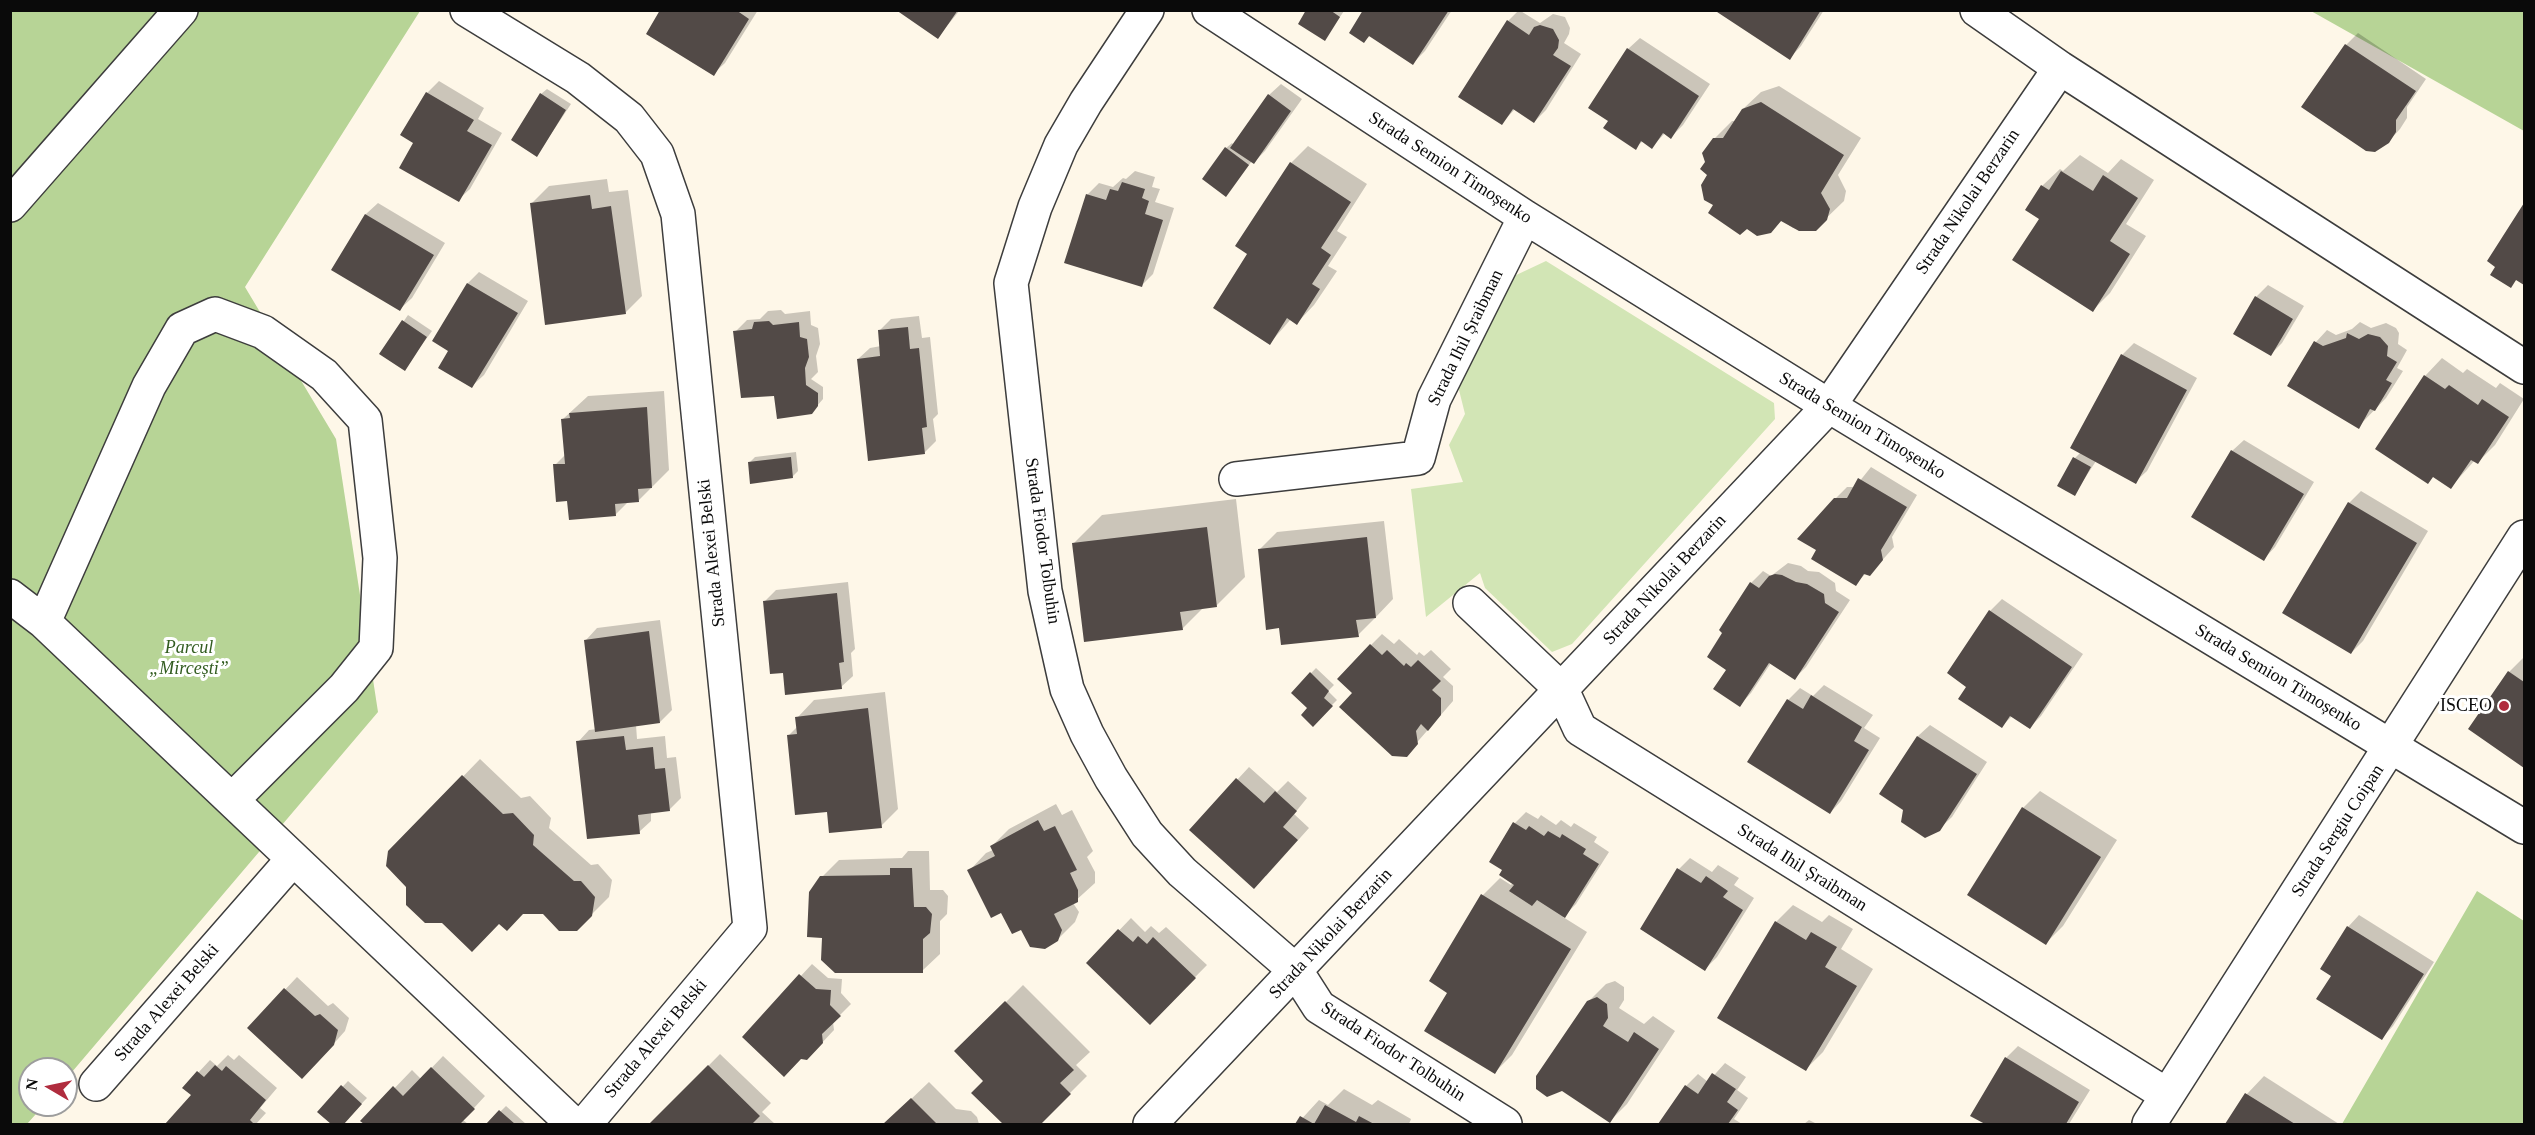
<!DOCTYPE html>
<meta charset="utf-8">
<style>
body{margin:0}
#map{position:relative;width:2535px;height:1135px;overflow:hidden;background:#fef7e8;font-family:Georgia,serif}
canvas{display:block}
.frame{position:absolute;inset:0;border:12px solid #0a0a0a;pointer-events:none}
.north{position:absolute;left:18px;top:1057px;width:60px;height:60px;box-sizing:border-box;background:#fff;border:2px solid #9d9d9d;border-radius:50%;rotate:279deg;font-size:16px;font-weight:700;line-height:24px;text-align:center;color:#0a0a0a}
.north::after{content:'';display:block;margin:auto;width:21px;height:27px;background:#b02c3e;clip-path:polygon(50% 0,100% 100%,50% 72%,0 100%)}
</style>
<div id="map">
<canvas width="2535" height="1135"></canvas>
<div class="frame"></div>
<div class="north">N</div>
</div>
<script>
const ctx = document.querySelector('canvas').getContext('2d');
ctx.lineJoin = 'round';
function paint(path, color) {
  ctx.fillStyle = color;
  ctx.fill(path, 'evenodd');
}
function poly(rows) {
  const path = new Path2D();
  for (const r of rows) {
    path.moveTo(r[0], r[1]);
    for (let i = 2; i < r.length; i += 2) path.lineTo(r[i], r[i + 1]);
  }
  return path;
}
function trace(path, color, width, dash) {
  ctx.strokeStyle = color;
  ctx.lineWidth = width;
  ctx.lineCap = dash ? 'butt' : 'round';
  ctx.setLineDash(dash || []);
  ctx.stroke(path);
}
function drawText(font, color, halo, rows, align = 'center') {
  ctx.font = font + ' Georgia,serif';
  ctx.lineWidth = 6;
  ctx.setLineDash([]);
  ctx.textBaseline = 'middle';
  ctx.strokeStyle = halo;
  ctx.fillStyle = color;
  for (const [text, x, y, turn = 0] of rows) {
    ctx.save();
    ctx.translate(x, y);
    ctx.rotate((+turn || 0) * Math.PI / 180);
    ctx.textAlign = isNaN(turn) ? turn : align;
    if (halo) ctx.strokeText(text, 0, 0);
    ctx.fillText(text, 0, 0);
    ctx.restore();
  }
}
paint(poly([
 [1546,261,1774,403,1775,419,1572,644,1552,652,1485,588,1480,573,1426,617,1411,489,1463,482,1449,445,1465,414,1458,386,1512,277]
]), '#d2e5b5');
paint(poly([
 [10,11,420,11,245,287,336,439,378,712,66,1079,66,1069,30,1069,30,1105,44,1105,27,1124,10,1124],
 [2311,11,2524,11,2524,131],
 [2477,891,2524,921,2524,1124,2342,1124]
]), '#b7d496');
paint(poly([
 [662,10,758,10,725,63,713,74],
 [899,10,960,10,938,37],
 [1308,10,1344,11,1325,39],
 [1365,10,1452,10,1425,51,1413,63,1371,35,1364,41],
 [1519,10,1540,23,1553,14,1565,17,1570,28,1569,34,1564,43,1581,54,1546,110,1534,122,1515,109,1502,123,1508,21],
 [1716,10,1824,10,1801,46,1790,58],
 [2358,33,2426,79,2407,107,2407,118,2400,129,2388,142,2304,107,2346,45],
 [1640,38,1710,84,1683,125,1671,137,1665,133,1652,147,1643,141,1635,148,1610,121,1628,49],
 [439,81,484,108,478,119,502,133,470,189,458,200,415,143,402,135,427,93],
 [1281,84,1302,99,1265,151,1254,162,1252,161,1231,189,1226,148,1232,143,1234,145,1269,95],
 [1779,86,1861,138,1838,175,1846,191,1844,201,1815,229,1808,231,1793,228,1782,220,1770,232,1715,205,1709,174,1714,139,1732,121,1735,121,1743,109,1761,92],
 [547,89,571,104,537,155,541,94],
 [1308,146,1367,184,1337,231,1347,237,1328,266,1337,271,1314,305,1297,323,1291,319,1270,343,1249,254,1291,163],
 [2080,155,2108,173,2121,159,2154,180,2126,224,2146,236,2110,293,2093,310,2041,218,2042,186,2060,169,2063,171],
 [1135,171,1155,177,1152,187,1160,189,1155,202,1174,208,1153,274,1141,286,1087,195,1099,183,1113,187,1123,178,1126,179],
 [607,179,609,192,628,190,642,296,625,313,531,204,549,186],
 [378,203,445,243,412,298,400,309,334,269,366,214],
 [2524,205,2524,284,2517,279,2510,286,2498,266,2489,261],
 [479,272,528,301,484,375,472,386,450,350,468,283],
 [2268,285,2304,306,2282,343,2271,354,2235,333,2256,297],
 [781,310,785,314,810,311,811,325,818,328,820,344,816,356,818,372,811,379,823,387,823,399,817,406,775,397,735,332,747,320,760,319,768,311],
 [408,315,432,331,404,369,381,354],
 [919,316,922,338,930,337,938,414,933,419,936,441,924,453,858,359,870,348,881,346,879,331,891,319],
 [2360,322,2371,328,2386,323,2396,328,2399,333,2398,344,2407,350,2397,368,2403,371,2386,398,2358,427,2290,385,2316,342,2327,330,2336,335,2352,329],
 [2134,343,2197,378,2147,471,2135,482,2096,461,2074,495,2075,458,2081,452,2122,355],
 [2442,358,2463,373,2467,369,2496,388,2500,383,2524,399,2495,445,2478,462,2475,460,2451,487,2434,476,2425,376],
 [664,391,669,470,638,501,629,501,615,515,568,499,555,465,565,455,563,419,588,396],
 [2244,440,2314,482,2275,547,2264,559,2232,451],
 [796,452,798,471,792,477,749,463,755,457],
 [1871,467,1917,495,1892,537,1894,547,1870,574,1866,573,1856,584,1818,549,1835,499,1847,487,1855,487],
 [2361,491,2428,531,2363,641,2351,653,2349,503],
 [1236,499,1245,577,1216,606,1204,607,1182,629,1073,544,1102,515],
 [1384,521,1393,599,1375,618,1358,635,1280,627,1260,549,1277,532],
 [1788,563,1801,566,1808,571,1819,572,1835,583,1836,591,1850,600,1806,667,1795,678,1771,663,1751,693,1740,705,1728,669,1724,632,1721,630,1751,583,1763,571,1771,576],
 [848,582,855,649,851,653,853,676,841,687,784,671,764,602,776,590],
 [2002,599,2083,654,2041,716,2029,728,2012,716,2002,726,1969,686,1990,611],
 [660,620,672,710,660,722,636,725,637,739,665,736,667,758,676,757,681,798,669,810,651,812,651,821,639,832,578,742,589,730,597,729,586,640,597,628],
 [1382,634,1394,644,1399,639,1417,655,1419,652,1424,656,1431,650,1451,669,1443,677,1453,686,1453,701,1406,755,1354,693,1371,645],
 [2524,657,2524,766,2470,728,2509,672],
 [1316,668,1334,685,1328,691,1337,700,1313,724,1310,708,1293,692],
 [1824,685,1873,715,1864,728,1880,738,1841,801,1830,813,1749,762,1788,700,1800,688,1813,696],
 [885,692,898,809,881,826,829,810,788,736,798,726,797,718,814,700],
 [1930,725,1987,762,1952,817,1939,829,1881,793,1918,736],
 [480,759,521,798,530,796,551,818,549,828,591,865,598,864,612,880,609,897,576,930,543,912,523,913,499,922,408,887,390,852],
 [1249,767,1277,792,1288,781,1307,798,1294,814,1309,828,1266,876,1191,830],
 [2040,791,2117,840,2063,926,2046,943,2023,808],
 [1056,804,1062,815,1072,810,1093,851,1087,857,1095,872,1095,883,1073,903,1079,912,1075,922,1057,940,1022,928,1002,911,969,871,986,853,993,850,992,846,1009,829],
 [1526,812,1538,819,1541,815,1556,825,1561,820,1571,827,1574,823,1597,837,1594,842,1609,852,1576,904,1563,917,1587,932,1512,1055,1495,1072,1449,992,1431,981,1483,895,1500,878,1511,885,1513,882,1515,823],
 [908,851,929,851,930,890,943,890,948,896,947,914,940,921,940,954,922,971,823,936,822,877,839,860,902,858],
 [1690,858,1712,872,1718,865,1739,878,1734,885,1754,898,1717,957,1705,969,1679,869],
 [1793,905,1822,922,1829,915,1853,929,1841,949,1873,969,1823,1052,1806,1069,1776,922],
 [2359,915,2434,962,2393,1026,2382,1038,2333,976,2348,927],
 [1131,918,1145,932,1151,926,1159,933,1166,927,1207,965,1150,1023,1088,963],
 [812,964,828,978,842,979,841,993,851,1004,833,1022,834,1030,819,1046,744,1037],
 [297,977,328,1006,333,1003,349,1018,345,1031,314,1066,249,1028],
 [1615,981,1624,987,1624,1000,1619,1008,1644,1024,1653,1016,1675,1031,1627,1104,1610,1121,1562,1089,1588,1002,1606,984],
 [1023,985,1090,1052,1076,1065,1087,1076,1039,1124,1005,1124,973,1093,985,1081,957,1051],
 [2018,1046,2090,1090,2069,1124,1988,1124,1972,1115,2006,1058],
 [720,1054,771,1103,762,1112,775,1124,651,1124],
 [228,1055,234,1060,239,1055,277,1088,260,1108,266,1113,256,1124,167,1124,193,1095,184,1088,210,1060,217,1066],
 [443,1056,485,1096,463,1120,468,1124,366,1124,363,1121,412,1070,421,1079],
 [1725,1063,1746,1077,1737,1090,1748,1098,1734,1119,1742,1124,1660,1124,1686,1086,1698,1074,1708,1082],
 [2264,1076,2339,1124,2227,1124,2247,1094],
 [348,1081,367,1098,342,1124,334,1124,319,1112],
 [929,1082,956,1109,971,1111,977,1117,979,1124,885,1124],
 [1344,1089,1372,1105,1378,1100,1411,1119,1409,1124,1297,1124,1319,1100,1328,1105],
 [506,1106,526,1124,488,1124],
 [1809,1120,1817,1124,1804,1124]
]), '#0003');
paint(poly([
 [660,10,736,10,749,19,714,76,646,34],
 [896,10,958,10,938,39],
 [1306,10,1330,10,1340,17,1325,41,1298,24],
 [1363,10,1449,10,1413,65,1369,36,1364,43,1349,33],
 [1714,10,1821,10,1790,60],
 [1507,20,1529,35,1534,27,1540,25,1553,29,1559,40,1558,48,1553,55,1571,66,1534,123,1513,109,1502,125,1458,97],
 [2345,44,2416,91,2396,120,2396,132,2389,143,2375,152,2366,151,2301,107],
 [1627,48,1699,96,1671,139,1663,133,1652,149,1641,141,1636,150,1603,128,1608,121,1588,108],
 [426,92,474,120,467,131,492,145,459,202,399,168,413,143,400,135],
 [540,93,566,110,537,157,511,140],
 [1268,94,1291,111,1254,164,1230,148],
 [1761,102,1844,155,1821,193,1830,209,1827,220,1816,231,1799,231,1781,221,1771,233,1757,236,1747,229,1740,235,1708,213,1713,205,1704,200,1701,185,1707,175,1700,169,1705,162,1702,153,1713,138,1723,138,1742,109],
 [1225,147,1249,165,1226,197,1202,179],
 [1290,162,1351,202,1321,248,1331,255,1312,284,1320,289,1297,325,1287,318,1270,345,1213,308,1247,254,1235,246],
 [2061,171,2093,191,2103,175,2138,198,2110,241,2130,254,2093,312,2012,260,2039,219,2025,210,2041,185,2049,190],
 [1122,182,1145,189,1142,198,1149,201,1145,214,1163,220,1142,287,1064,263,1086,194,1106,200,1110,189,1118,191],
 [590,195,592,209,611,206,626,314,545,325,530,203],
 [2524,203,2524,285,2516,280,2511,288,2490,275,2495,267,2487,261],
 [365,214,434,255,400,311,331,270],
 [467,283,518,313,472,388,438,368,448,351,432,341],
 [2255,296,2293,319,2271,356,2233,334],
 [402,320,427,337,405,371,379,354],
 [769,321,773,325,799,322,800,337,807,339,809,357,805,368,806,385,818,393,818,406,812,414,777,419,774,396,741,398,733,331,752,329,754,322],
 [908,327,910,349,919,348,927,427,922,428,925,454,868,461,857,359,880,356,878,330],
 [2347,333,2359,339,2368,334,2380,337,2388,346,2387,356,2397,362,2386,380,2392,383,2375,411,2370,409,2359,429,2287,386,2314,341,2323,346,2346,338],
 [2121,354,2187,390,2136,484,2070,448],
 [2424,375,2445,389,2449,385,2478,405,2482,399,2509,417,2478,464,2471,460,2451,489,2433,477,2428,484,2375,449],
 [647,407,652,488,638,489,639,502,615,504,616,516,569,520,567,501,556,502,553,464,565,464,561,419,570,418,569,413],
 [2231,450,2304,494,2264,561,2191,517],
 [791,457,793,478,750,484,748,462],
 [2073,457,2091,467,2075,496,2057,486],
 [1858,478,1907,507,1881,550,1883,560,1870,576,1864,574,1856,586,1811,559,1816,550,1797,539,1834,498,1847,498],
 [2348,502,2417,543,2351,654,2282,613],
 [1207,527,1217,607,1180,612,1183,630,1084,642,1072,543],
 [1367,537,1376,618,1356,620,1359,637,1281,645,1279,628,1266,630,1258,549],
 [1775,574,1782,575,1796,582,1807,584,1824,594,1825,603,1839,612,1795,680,1769,663,1740,707,1713,689,1726,670,1707,657,1722,633,1719,630,1750,582,1759,588,1769,576],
 [837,593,844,662,839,663,842,689,785,695,783,673,770,674,763,601],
 [1989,610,2072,667,2030,729,2010,716,2002,728,1958,699,1966,687,1947,673],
 [649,631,660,723,595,732,584,640],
 [1370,644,1382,655,1387,650,1404,666,1406,663,1411,667,1418,660,1441,681,1432,690,1441,698,1441,715,1428,731,1421,724,1416,731,1418,744,1407,757,1392,756,1339,707,1352,693,1337,679],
 [2508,671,2524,682,2524,768,2468,729],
 [1310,672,1329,691,1324,698,1333,706,1313,727,1301,715,1307,708,1291,693],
 [1811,695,1862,727,1854,741,1869,750,1830,814,1747,762,1787,699,1803,709],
 [868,708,882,828,829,833,827,812,795,815,787,735,797,734,795,717],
 [624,736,626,750,653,747,655,769,665,768,670,811,638,815,640,834,587,839,576,741],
 [1917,736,1977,774,1940,831,1925,838,1901,822,1903,810,1879,794],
 [462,775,503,814,513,813,534,835,533,845,574,881,581,881,595,897,592,916,577,931,559,931,543,914,523,914,507,931,499,924,472,952,442,923,425,923,406,905,406,887,386,866,388,851],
 [1236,778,1264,803,1275,791,1297,811,1283,827,1298,840,1254,889,1189,830],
 [2022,807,2101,857,2046,945,1967,895],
 [1038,820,1044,831,1055,826,1077,870,1070,873,1078,890,1078,902,1054,914,1062,930,1058,941,1045,949,1030,947,1021,930,1012,934,1001,913,991,918,967,870,995,856,990,846],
 [1513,822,1526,830,1529,826,1544,836,1548,831,1560,838,1562,834,1586,849,1583,854,1599,864,1565,918,1537,900,1532,906,1509,891,1514,885,1499,875,1502,870,1489,862],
 [890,868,912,868,914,907,926,907,932,914,930,933,923,939,923,973,835,973,821,960,822,938,807,937,809,892,820,876,890,875],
 [1677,868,1701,883,1706,876,1728,891,1723,897,1743,910,1705,971,1640,929],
 [1481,894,1571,949,1495,1074,1424,1031,1447,993,1429,981],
 [1775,921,1806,940,1811,932,1837,947,1825,967,1857,986,1806,1071,1717,1018],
 [2347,926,2424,974,2382,1040,2316,999,2331,976,2320,969],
 [1118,929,1133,942,1138,936,1147,944,1153,937,1196,978,1150,1025,1086,963],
 [799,974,816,989,831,990,830,1005,841,1016,822,1034,823,1043,807,1060,801,1059,784,1077,742,1037],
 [284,988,315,1016,320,1014,338,1030,334,1045,302,1079,247,1028],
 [1597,997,1607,1004,1608,1018,1603,1026,1628,1042,1634,1032,1659,1049,1610,1123,1562,1091,1547,1097,1536,1089,1536,1076,1587,1001],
 [1005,1001,1074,1070,1060,1083,1071,1094,1041,1124,1003,1124,971,1093,983,1081,954,1051],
 [2005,1057,2079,1102,2066,1124,1985,1124,1970,1116],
 [215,1065,222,1071,226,1066,266,1100,250,1120,254,1124,165,1124,191,1095,182,1088,197,1071,204,1077],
 [708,1065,760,1116,752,1124,649,1124],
 [431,1067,475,1109,460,1124,364,1124,360,1121,393,1086,403,1096],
 [1712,1073,1736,1089,1727,1102,1738,1110,1728,1124,1658,1124,1685,1085,1698,1094],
 [341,1085,362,1104,344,1124,331,1124,317,1112],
 [2245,1093,2295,1124,2225,1124],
 [911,1098,937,1124,883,1124],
 [1325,1105,1356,1122,1359,1116,1374,1124,1295,1124,1300,1116,1314,1124],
 [499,1110,515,1124,486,1124]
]), '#524a47');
const minor = poly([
 [467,10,578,78,629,118,657,154,678,214,750,928,585,1124],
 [1147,10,1086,102,1061,145,1035,207,1011,283,1045,591,1067,689,1087,734,1111,778,1147,834,1182,872,1296,971,1319,1007,1505,1124],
 [1209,10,1525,217,1829,406,2524,827],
 [1977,10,2060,68,2524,367],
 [10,205,181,10],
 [1236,479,1418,458,1434,399,1525,217],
 [10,596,44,622,573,1124],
 [1470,603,1562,690,1580,729,2167,1095],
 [44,622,149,386,182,329,215,314,263,332,324,375,365,420,380,558,376,648,344,688,233,799],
 [96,1084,293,859],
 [1150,1124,1829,406,2060,68],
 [2149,1124,2524,537]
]);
trace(minor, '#3d3d3d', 36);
trace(minor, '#fff', 33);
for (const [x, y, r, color] of [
 [2504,706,6,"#b02c3e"]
]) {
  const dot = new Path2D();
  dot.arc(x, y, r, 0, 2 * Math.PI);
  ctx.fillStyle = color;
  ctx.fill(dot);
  trace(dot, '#fff', 2);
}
drawText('18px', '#0a0a0a', '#fff', [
 ["Strada Semion Timoșenko",1450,168,33],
 ["Strada Nikolai Berzarin",1968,202,-56],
 ["Strada Ihil Șraibman",1466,338,-64],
 ["Strada Semion Timoșenko",1862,426,31],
 ["Strada Fiodor Tolbuhin",1042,541,82],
 ["Strada Alexei Belski",712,553,-96],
 ["Strada Nikolai Berzarin",1665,580,-47],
 ["Strada Semion Timoșenko",2278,678,31],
 ["Strada Sergiu Coipan",2338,831,-57],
 ["Strada Ihil Șraibman",1802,868,32],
 ["Strada Nikolai Berzarin",1331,934,-47],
 ["Strada Alexei Belski",167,1003,-49],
 ["Strada Alexei Belski",656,1039,-50],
 ["Strada Fiodor Tolbuhin",1393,1052,33]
]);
drawText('italic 18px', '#325c20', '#fff', [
 ["Parcul",189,648],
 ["„Mircești”",189,669]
]);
drawText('18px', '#0a0a0a', '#fff', [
 ["ISCEO",2492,706]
], 'right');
</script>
